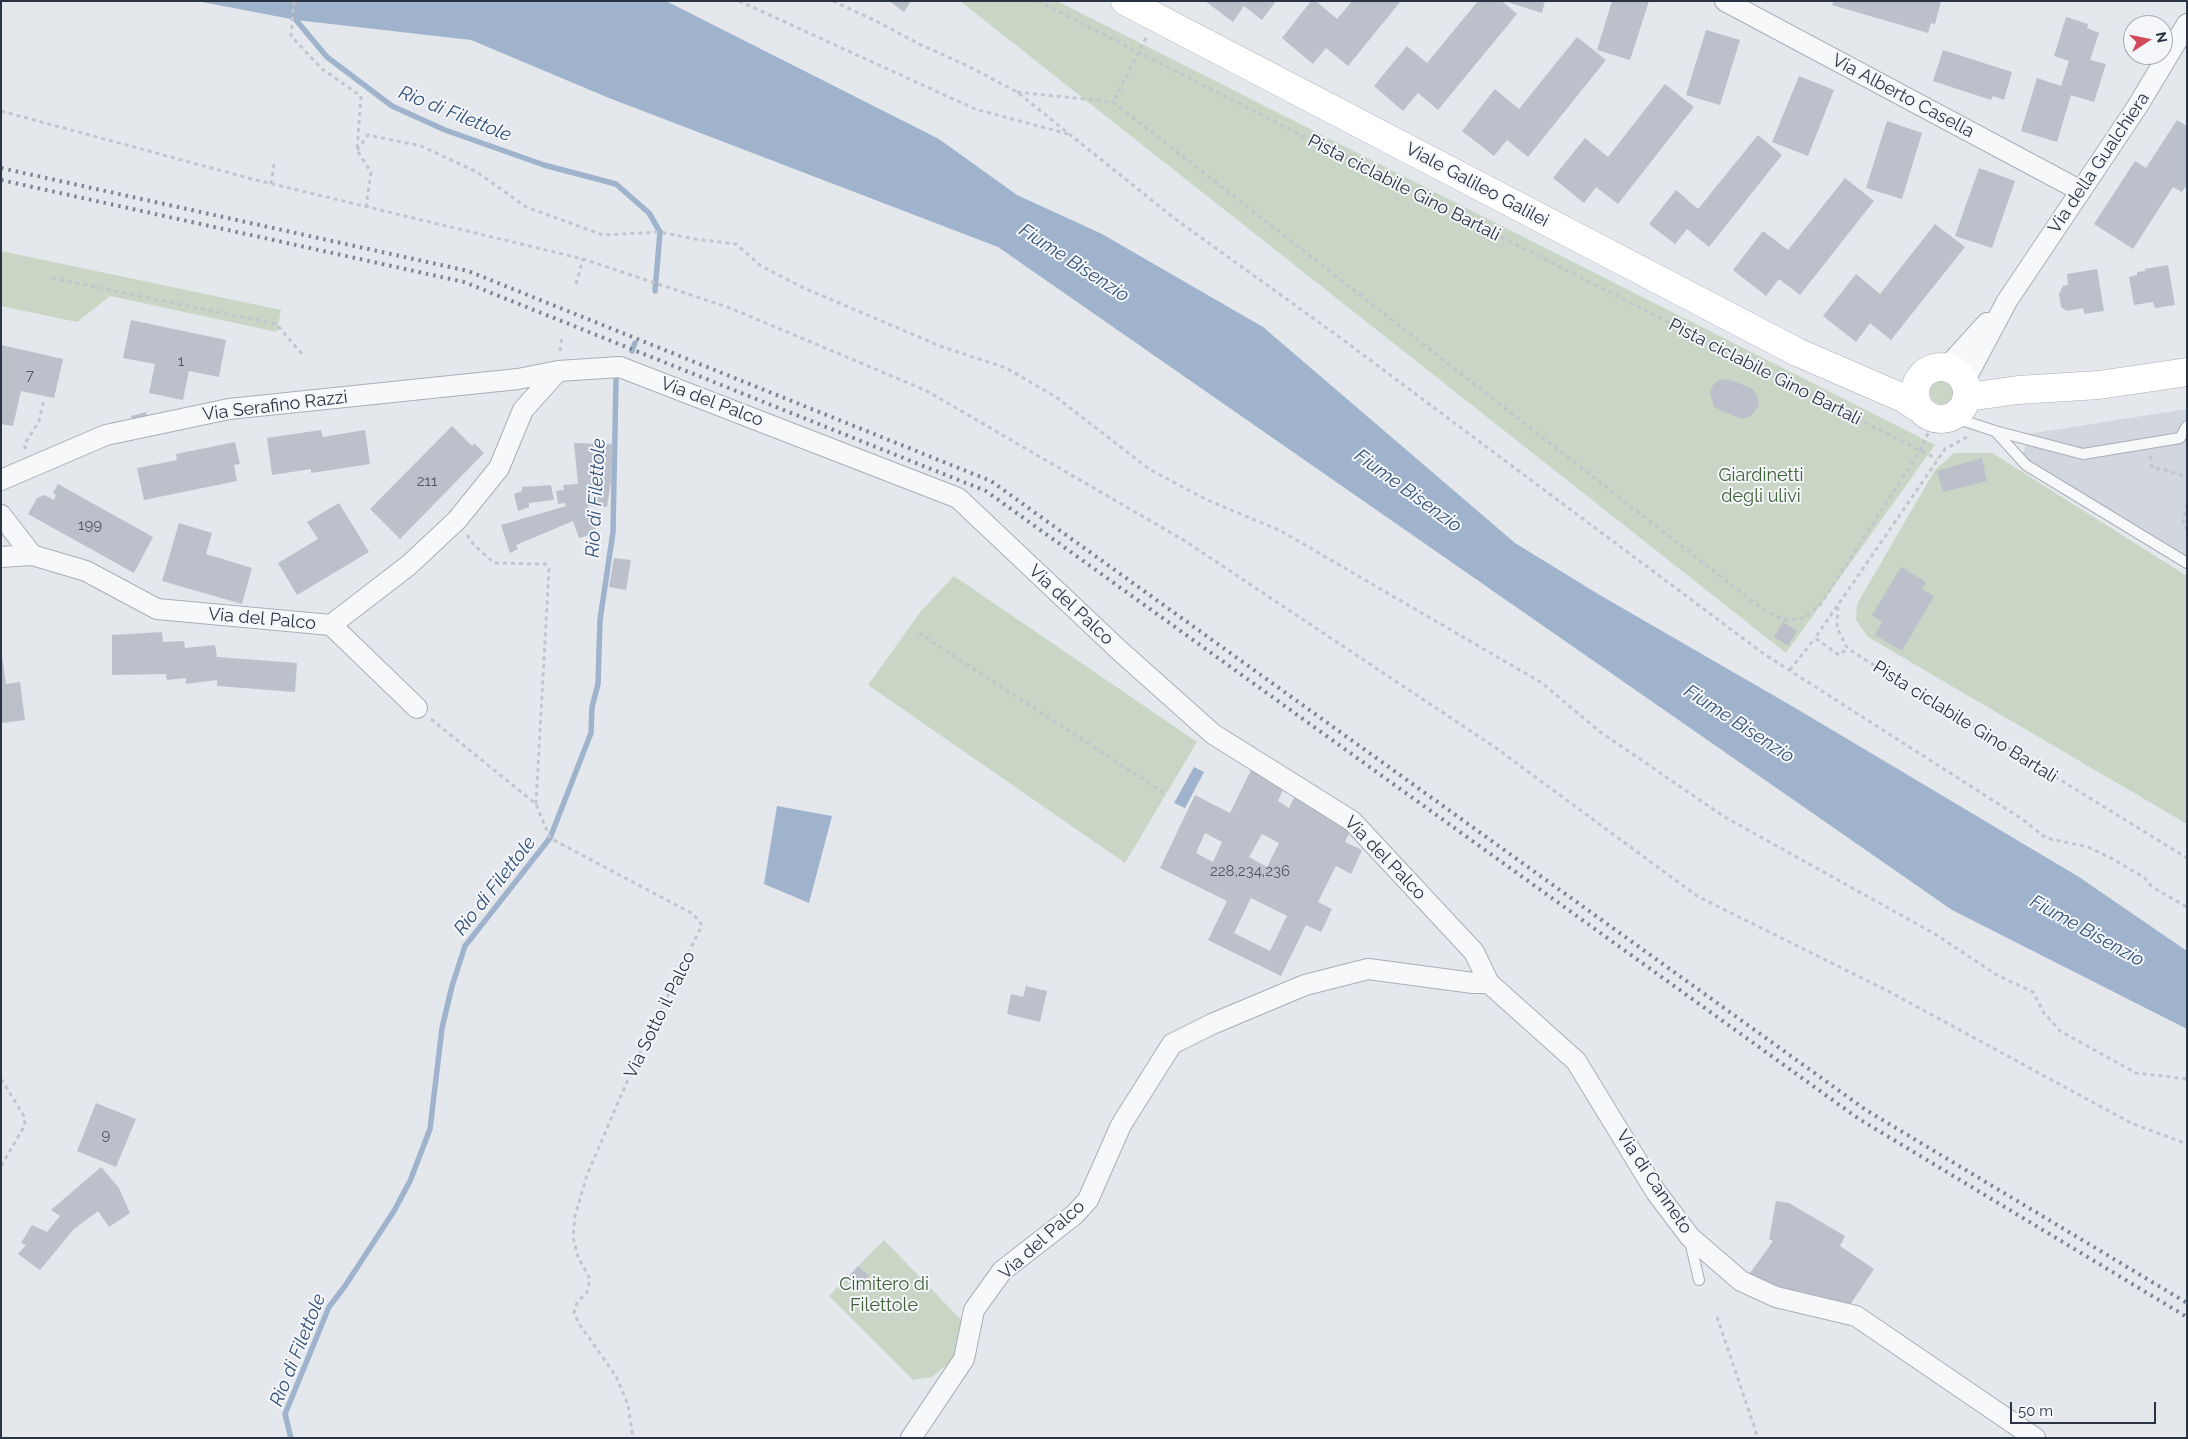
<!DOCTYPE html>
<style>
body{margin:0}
#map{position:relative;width:2188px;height:1439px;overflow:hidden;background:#e4e7ec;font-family:Raleway,sans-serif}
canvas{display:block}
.frame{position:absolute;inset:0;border:2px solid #2b3445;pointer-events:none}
.north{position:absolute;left:2123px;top:15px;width:50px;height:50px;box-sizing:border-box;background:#f4f6f9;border:1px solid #a4a8b1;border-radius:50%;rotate:79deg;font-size:14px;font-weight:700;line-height:20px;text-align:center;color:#2b3445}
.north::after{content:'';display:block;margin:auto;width:18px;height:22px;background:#d1495b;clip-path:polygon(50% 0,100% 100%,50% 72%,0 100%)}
.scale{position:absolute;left:2010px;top:1402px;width:146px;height:22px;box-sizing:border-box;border:2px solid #2b3445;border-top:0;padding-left:6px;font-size:15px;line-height:18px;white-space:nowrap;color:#2b3445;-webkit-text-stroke:4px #f4f6f9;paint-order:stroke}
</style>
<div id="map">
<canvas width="2188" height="1439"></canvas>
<div class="frame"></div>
<div class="north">N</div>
<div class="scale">50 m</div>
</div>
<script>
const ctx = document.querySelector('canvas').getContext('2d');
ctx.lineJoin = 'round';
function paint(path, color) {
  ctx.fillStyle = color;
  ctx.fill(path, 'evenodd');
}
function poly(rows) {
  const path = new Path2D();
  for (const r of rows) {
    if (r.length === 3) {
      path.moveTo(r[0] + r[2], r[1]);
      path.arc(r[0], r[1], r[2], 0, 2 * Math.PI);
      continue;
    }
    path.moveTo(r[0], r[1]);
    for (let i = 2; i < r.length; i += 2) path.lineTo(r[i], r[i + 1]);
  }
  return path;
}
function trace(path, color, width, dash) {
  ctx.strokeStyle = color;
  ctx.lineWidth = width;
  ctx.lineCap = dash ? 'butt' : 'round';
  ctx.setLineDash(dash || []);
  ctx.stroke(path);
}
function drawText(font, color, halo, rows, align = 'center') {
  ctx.font = font + ' Raleway,sans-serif';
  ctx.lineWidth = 4;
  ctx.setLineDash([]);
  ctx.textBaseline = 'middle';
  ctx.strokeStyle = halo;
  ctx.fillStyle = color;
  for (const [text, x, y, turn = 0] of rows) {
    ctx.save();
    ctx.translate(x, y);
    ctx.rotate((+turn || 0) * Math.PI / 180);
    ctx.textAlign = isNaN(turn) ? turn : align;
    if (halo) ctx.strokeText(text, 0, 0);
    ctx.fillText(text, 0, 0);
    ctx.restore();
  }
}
paint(poly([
 [2187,409,2187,563,2023,456,2028,434]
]), '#d2d6de');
paint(poly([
 [960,1,1057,1,1935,445,1786,653],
 [1,251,281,310,277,332,110,296,77,322,1,306],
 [1943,392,13],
 [1954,453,1992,453,2187,576,2187,824,1868,637,1856,620,1857,604,1935,470],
 [954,576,1197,742,1125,863,868,685,921,611],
 [884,1240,967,1326,958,1355,932,1377,913,1380,829,1296]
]), '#c9d6c5');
paint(poly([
 [197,1,666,1,939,139,1017,195,1102,234,1263,327,1515,543,1598,594,1797,709,2079,877,2187,951,2187,1029,1952,910,998,247,609,98,471,40,296,20],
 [1194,767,1204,772,1185,808,1174,803],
 [777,806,832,816,809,903,764,884]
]), '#9fb4cc');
trace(poly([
 [288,1,296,20,327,57,392,106,445,130,544,165,616,184,649,213,660,232,655,291],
 [632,351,635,343],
 [291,1438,285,1414,329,1307,345,1286,394,1211,410,1181,430,1129,442,1028,452,986,465,946,550,838,591,733,592,707,598,684,600,620,613,532,616,380]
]), '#9fb4cc', 5.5);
paint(poly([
 [889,1,908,1,910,3,904,12],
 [1205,1,1276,1,1262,20,1244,6,1233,22],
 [1311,1,1316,1,1337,19,1352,1,1401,1,1348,66,1326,48,1313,64,1282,38],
 [1478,1,1502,1,1517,14,1438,110,1418,93,1403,111,1374,86,1407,46,1427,63],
 [1504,1,1545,1,1542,13],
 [1612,1,1649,1,1630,60,1597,50],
 [1834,1,1941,1,1935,24,1931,23,1928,33,1832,5],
 [2066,17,2088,24,2087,28,2099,33,2090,60,2106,64,2094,102,2071,95,2057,142,2021,131,2037,78,2061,86,2069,61,2054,56],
 [1706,30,1740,40,1720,105,1686,95],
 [1577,37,1606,60,1528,157,1507,140,1494,156,1462,131,1495,89,1519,109],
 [1943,50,2012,72,2004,100,1993,96,1991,100,1933,81],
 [1799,76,1834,90,1808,156,1772,142],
 [1665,84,1694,107,1618,204,1596,187,1584,203,1553,178,1585,138,1608,157],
 [2177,120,2187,126,2187,185,2182,192,2173,187,2133,249,2094,224,2135,161,2146,168],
 [1887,121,1922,133,1902,199,1866,188],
 [1758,135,1782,155,1709,247,1687,229,1675,244,1649,224,1676,190,1698,209],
 [1979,168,2015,181,1992,248,1955,236],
 [1845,178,1874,201,1800,295,1779,279,1766,296,1733,270,1763,231,1788,250],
 [1935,224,1965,247,1891,340,1870,323,1856,342,1823,316,1856,274,1880,294],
 [2168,265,2175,305,2155,308,2153,302,2134,305,2129,277,2137,275,2137,272,2146,271,2144,269],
 [2097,269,2104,311,2084,314,2083,308,2067,311,2061,307,2059,294,2063,286,2068,285,2067,274],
 [131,320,226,340,219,377,189,371,183,400,149,393,155,364,123,358],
 [1,345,63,359,54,398,21,391,13,426,1,424],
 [1728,379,1753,389,1757,396,1759,404,1754,413,1748,417,1741,419,1714,407,1710,393,1713,385,1719,380],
 [146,412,148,419,133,423,131,416],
 [452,426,472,446,474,443,484,453,400,539,370,509],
 [321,430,323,437,365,430,370,464,311,473,311,469,272,475,267,438],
 [235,442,240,464,234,465,237,481,144,500,137,468,177,460,176,454],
 [574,443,613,444,611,482,607,507,588,506,597,533,579,538,573,521,516,545,518,549,510,553,501,525,566,506,565,503,558,504,556,491,564,490,563,485,578,484],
 [1982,458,1987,481,1943,492,1937,471],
 [58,484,153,537,134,573,28,514,37,498,45,495,54,500,56,495,53,493],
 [551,485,554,500,529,503,529,507,518,511,514,494,522,491,522,487],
 [339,503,369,552,297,595,278,563,318,539,307,522],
 [179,523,212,533,206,554,252,568,242,604,162,581],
 [614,558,631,560,626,590,609,587],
 [1901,567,1926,582,1922,589,1934,596,1902,651,1875,635,1882,622,1872,615],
 [1783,622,1797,631,1788,646,1774,637],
 [162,632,163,642,184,641,185,648,215,645,217,657,297,663,295,692,217,686,217,680,186,684,186,678,167,680,166,674,112,675,112,635],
 [1,649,6,684,20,682,25,720,1,723],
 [1251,770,1284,787,1278,801,1289,808,1296,794,1353,824,1345,842,1362,850,1351,874,1336,866,1318,902,1332,909,1321,932,1306,925,1281,976,1208,940,1227,901,1160,868,1195,795,1230,813],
 [1205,833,1222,842,1213,862,1196,853],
 [1262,834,1279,843,1267,867,1249,857],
 [1251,898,1287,916,1270,951,1234,933],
 [1026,986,1047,991,1040,1022,1007,1014,1011,994,1023,997],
 [96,1103,136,1119,116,1167,77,1151],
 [101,1167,119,1188,130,1213,109,1227,98,1211,74,1229,40,1270,18,1254,26,1245,21,1243,32,1225,47,1232,60,1216,51,1210],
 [1776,1201,1789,1203,1845,1236,1840,1246,1874,1269,1850,1305,1778,1292,1748,1276,1773,1241,1769,1239],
 [858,1266,869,1276,860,1286,849,1276]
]), '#bbc0ca');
const service = poly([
 [1952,417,1995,431,2026,465,2187,563],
 [1995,431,2083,454,2180,438,2187,426],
 [1690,1241,1699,1280]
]);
const minor = poly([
 [1725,1,2081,191],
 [1947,367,1987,323],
 [1965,380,2007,301,2137,107,2187,24],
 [1,480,106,435,229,409,518,379,558,371,620,367,958,498,1120,651,1213,734,1352,821,1474,952,1489,983,1473,983,1368,969,1305,985,1212,1024,1172,1044,1121,1125,1088,1200,1074,1215,1002,1271,974,1310,964,1359,911,1438],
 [1,515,32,555],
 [1,557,32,555,86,571,157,609,331,625,409,565,457,520,499,468,523,410,558,371],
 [331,625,417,708],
 [1489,983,1576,1061,1656,1192,1690,1237,1741,1281,1776,1297,1856,1316,2035,1438]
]);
const secondary = poly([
 [1125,1,1797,352,1903,398,1920,409],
 [1941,393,26],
 [1968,397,2018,390,2099,385,2187,372]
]);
trace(service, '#a9aeb7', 12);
trace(minor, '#a9aeb7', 22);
trace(secondary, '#a9aeb7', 29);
trace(poly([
 [294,1,291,36,322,69,361,96,357,150,371,172,366,207],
 [739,1,975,109,1068,134],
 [833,1,878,22,919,44,968,66,1017,92,1174,218,1342,339,1764,654,2022,819,2046,838,2088,847,2111,858,2145,878,2152,887,2187,907],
 [1038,1,1937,459],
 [1146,38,1113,102,1761,608,1784,620,1804,618,1820,605,1920,451,1929,431],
 [1017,92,1113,102],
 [1,111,252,179,583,259,730,308,925,390,1185,541,1496,748,1697,896,1888,991,2131,1123,2187,1144],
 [357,150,368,135,421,146,477,172,526,207,603,235,660,232,695,239,736,244,761,266,804,288,940,346,1006,368,1056,397,1149,469,1205,499,1281,531,1542,683,1599,731,1723,816,1935,934,1997,975,2033,992,2044,1013,2060,1031,2136,1073,2187,1079],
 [271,184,274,164],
 [52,278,276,324,303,355],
 [576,284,583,259],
 [560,351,562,337],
 [1967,437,1945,449,1838,605,1837,628,1848,649,2187,858],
 [26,449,24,445,39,421,44,400],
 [2150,456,2152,468,2162,469,2187,477],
 [2187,504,2183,523,2187,529],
 [467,535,474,545,494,563,545,564,549,569,536,804],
 [1837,606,1815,638,1839,655,1847,649],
 [919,633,1164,793],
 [1790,670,1815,638],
 [431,719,536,804,550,838,693,914,702,925,635,1063,587,1175,575,1216,573,1237,578,1257,590,1279,587,1292,577,1303,574,1313,580,1325,616,1376,628,1405,633,1438],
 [1,1079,24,1116,25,1125,1,1166],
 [1717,1317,1758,1438]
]), '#c2c5cb', 3, [4, 4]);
trace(service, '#f7f8fa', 10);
trace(minor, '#f7f8fa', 20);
trace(secondary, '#fff', 28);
trace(poly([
 [1,168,468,271,991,481,1866,1110,2187,1303],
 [1,180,464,282,986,491,1859,1119,2187,1317]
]), '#7d8696', 4, [2.5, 5]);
drawText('15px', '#4f5766', null, [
 ["1",181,361],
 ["7",30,375],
 ["211",427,481],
 ["199",90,525],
 ["228,234,236",1250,871],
 ["9",106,1135]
]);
drawText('18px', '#2b3445', '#f4f6f9', [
 ["Via Alberto Casella",1903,96,28],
 ["Via della Gualchiera",2099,163,-56],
 ["Viale Galileo Galilei",1477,185,28],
 ["Pista ciclabile Gino Bartali",1404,188,27],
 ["Pista ciclabile Gino Bartali",1765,372,27],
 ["Via del Palco",712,402,21],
 ["Via Serafino Razzi",275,406,-7],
 ["Via del Palco",1071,605,43],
 ["Via del Palco",262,619,5],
 ["Pista ciclabile Gino Bartali",1965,722,32],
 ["Via del Palco",1385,858,46],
 ["Via Sotto il Palco",660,1015,-64],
 ["Via di Canneto",1654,1182,56],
 ["Via del Palco",1042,1240,-42]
]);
drawText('18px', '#3f6138', '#f4f6f9', [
 ["Giardinetti",1761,476],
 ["degli ulivi",1761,497],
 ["Cimitero di",884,1285],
 ["Filettole",884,1306]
]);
drawText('italic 19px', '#34527a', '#f4f6f9', [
 ["Rio di Filettole",455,114,22],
 ["Fiume Bisenzio",1074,263,33],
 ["Fiume Bisenzio",1408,491,36],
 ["Rio di Filettole",596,498,-87],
 ["Fiume Bisenzio",1739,724,33],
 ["Rio di Filettole",495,886,-52],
 ["Fiume Bisenzio",2087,931,29],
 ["Rio di Filettole",298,1350,-68]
]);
</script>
